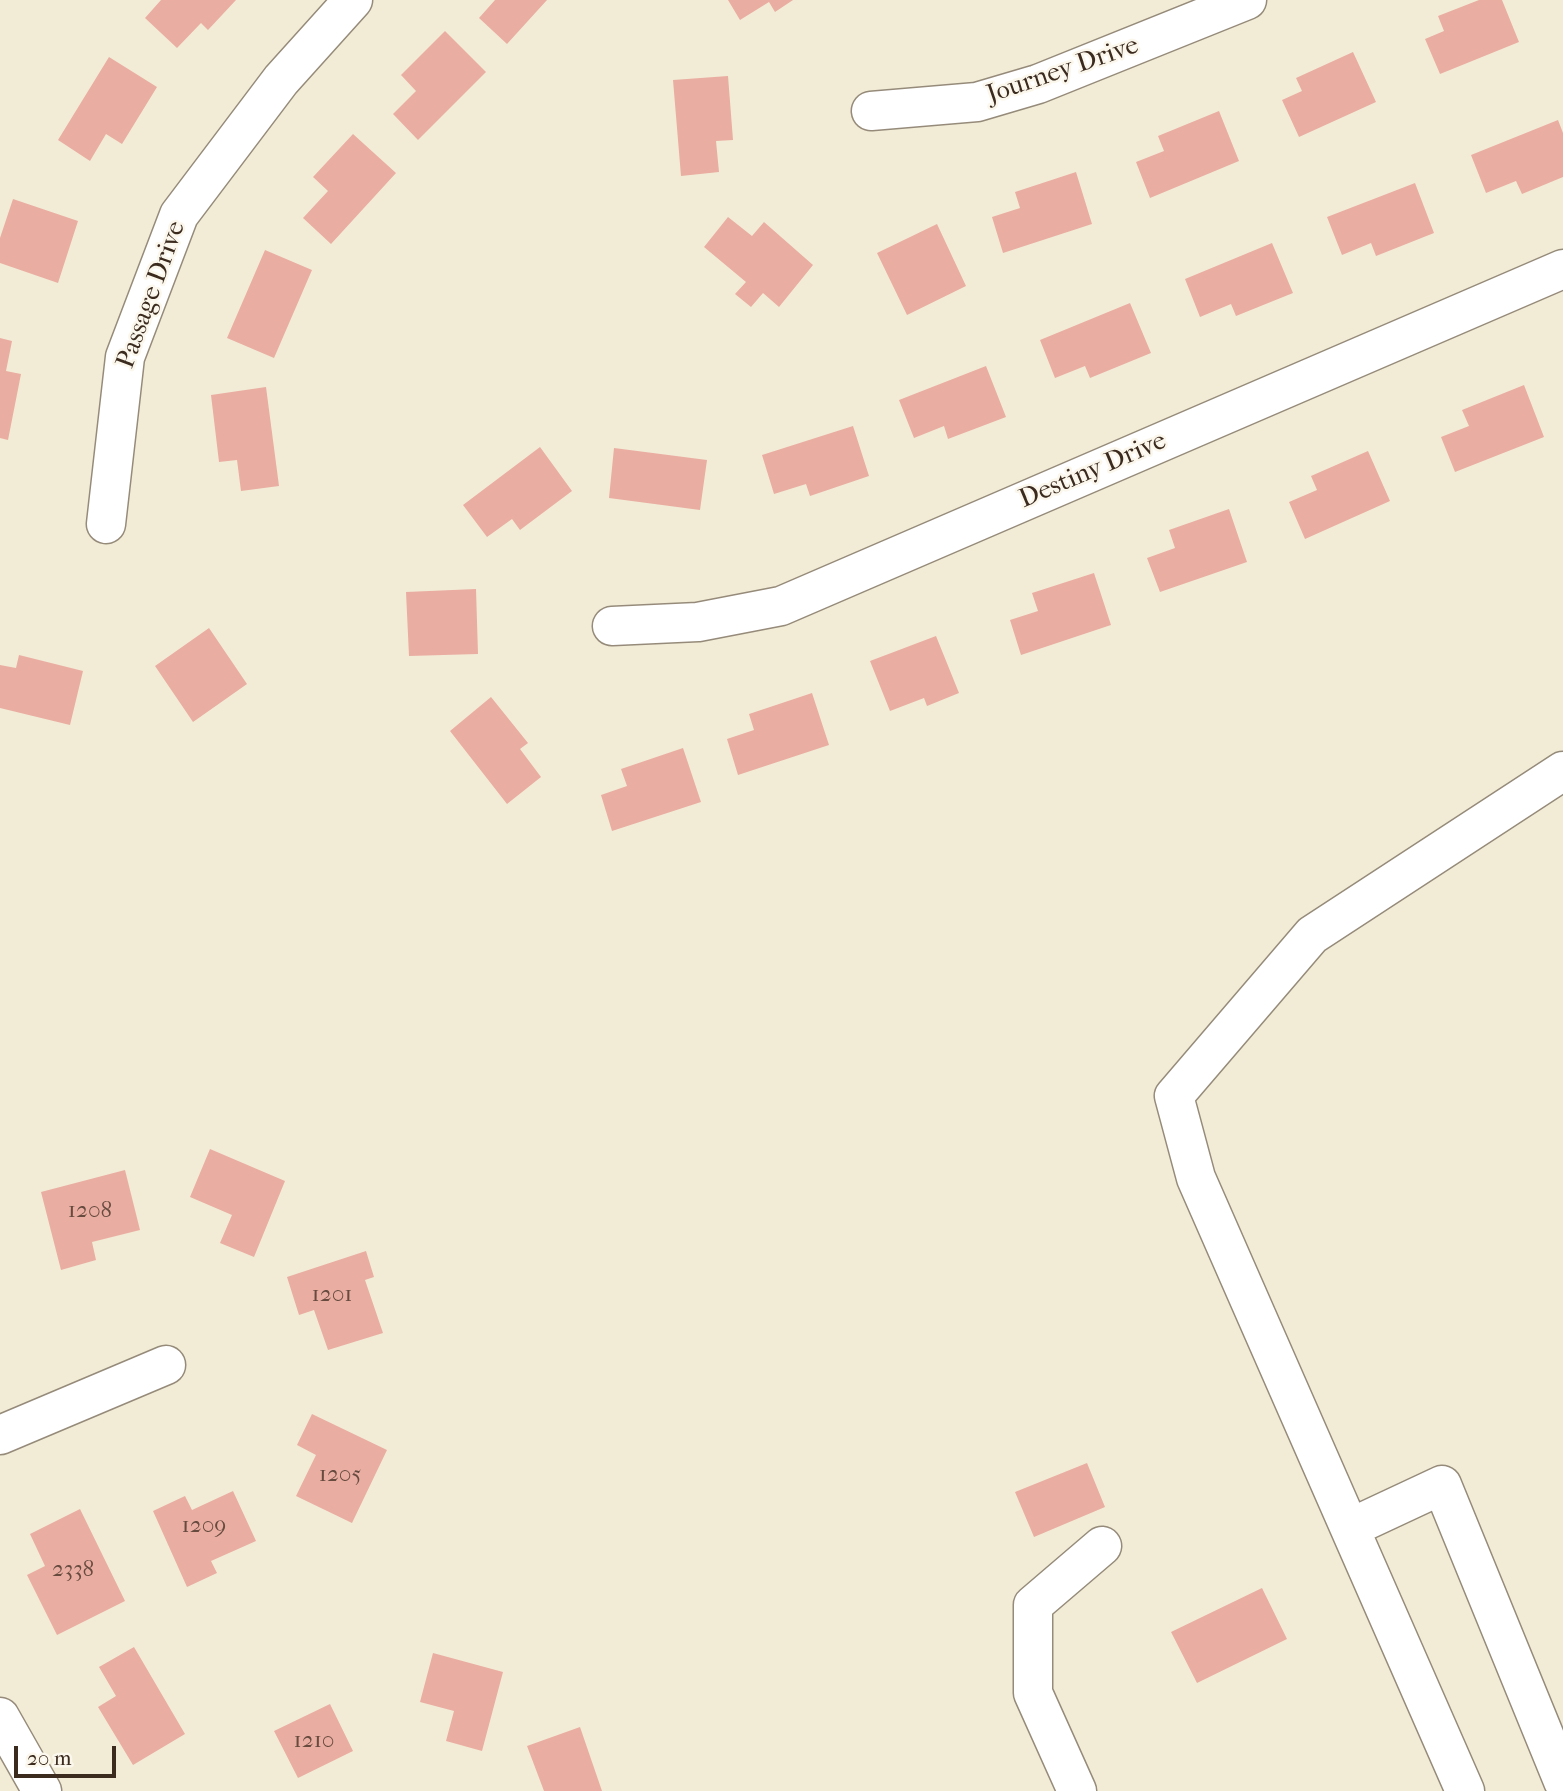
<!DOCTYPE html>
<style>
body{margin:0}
#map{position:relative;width:1563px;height:1791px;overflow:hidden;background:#f2ecd6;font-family:"IM FELL French Canon",serif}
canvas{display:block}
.scale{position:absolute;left:14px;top:1746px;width:102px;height:32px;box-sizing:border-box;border:4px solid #3b2a1e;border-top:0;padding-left:9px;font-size:21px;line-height:24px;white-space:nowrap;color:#3b2a1e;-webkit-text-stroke:5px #fbf7ec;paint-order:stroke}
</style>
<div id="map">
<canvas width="1563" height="1791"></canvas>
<div class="scale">20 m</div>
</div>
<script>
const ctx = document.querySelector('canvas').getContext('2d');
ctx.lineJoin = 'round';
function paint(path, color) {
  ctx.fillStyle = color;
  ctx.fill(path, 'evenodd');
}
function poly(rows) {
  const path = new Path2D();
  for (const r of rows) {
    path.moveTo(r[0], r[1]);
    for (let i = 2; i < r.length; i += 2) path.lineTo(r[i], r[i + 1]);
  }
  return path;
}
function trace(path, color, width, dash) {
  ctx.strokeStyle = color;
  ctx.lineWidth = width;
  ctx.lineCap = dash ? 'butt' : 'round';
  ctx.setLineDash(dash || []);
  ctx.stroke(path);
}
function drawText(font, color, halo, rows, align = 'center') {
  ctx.font = font + ' "IM FELL French Canon",serif';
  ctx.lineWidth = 5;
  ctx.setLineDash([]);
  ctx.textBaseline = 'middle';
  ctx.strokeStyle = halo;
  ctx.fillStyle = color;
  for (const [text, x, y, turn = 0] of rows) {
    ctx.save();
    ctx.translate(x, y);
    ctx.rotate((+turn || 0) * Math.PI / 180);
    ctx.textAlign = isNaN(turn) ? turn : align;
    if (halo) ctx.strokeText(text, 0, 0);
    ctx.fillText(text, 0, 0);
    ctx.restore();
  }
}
paint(poly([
 [161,0,236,0,208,30,201,23,177,48,145,18],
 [495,0,547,0,507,44,479,18],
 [728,0,793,0,775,12,769,2,740,20],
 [1479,0,1502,0,1519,42,1440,74,1425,39,1444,31,1438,16],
 [445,31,486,72,418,140,393,114,416,91,401,75],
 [1353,52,1376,102,1299,137,1282,100,1302,91,1296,78],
 [109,57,157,87,122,144,106,134,90,161,58,140],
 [728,76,733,140,716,141,719,172,681,176,673,80],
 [1219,111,1239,161,1150,198,1136,162,1164,151,1158,136],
 [1558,120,1563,133,1563,177,1522,194,1516,181,1486,193,1471,155],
 [353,134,396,173,331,244,303,218,328,191,313,177],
 [1076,172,1092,224,1003,253,992,217,1020,208,1015,192],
 [1415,183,1434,233,1376,256,1371,243,1342,255,1327,217],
 [13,199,78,221,58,283,0,263,0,238],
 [728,217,752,236,764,222,813,265,779,307,763,293,751,307,735,294,746,282,704,247],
 [937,224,966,286,907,315,877,253],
 [1272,243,1293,293,1236,316,1231,304,1200,317,1185,279],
 [265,250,312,270,274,358,227,338],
 [1130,303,1151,353,1090,378,1085,366,1055,378,1040,340],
 [0,338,12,341,6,371,21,374,8,440,0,438],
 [986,366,1006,417,948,439,944,426,914,438,899,400],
 [1524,385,1544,437,1455,472,1441,437,1469,426,1462,410],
 [266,387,279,486,241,491,237,460,219,462,211,395],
 [853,426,869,476,810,496,806,484,774,494,762,455],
 [540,447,572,491,520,530,512,519,487,537,463,505],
 [614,448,707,460,700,510,609,498],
 [1368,451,1390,501,1305,539,1289,502,1317,490,1311,476],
 [1229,509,1247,562,1160,592,1147,558,1175,548,1169,530],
 [1094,573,1111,625,1021,655,1010,620,1038,611,1032,593],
 [476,589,478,654,409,656,406,592],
 [209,628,247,684,193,722,155,666],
 [936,636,959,693,927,706,924,698,890,711,870,661],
 [19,655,83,671,70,725,0,708,0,665,16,668],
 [812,693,829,745,738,775,727,739,754,730,749,714],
 [491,697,528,743,520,749,541,777,507,804,450,731],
 [683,748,701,802,612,831,601,795,627,786,621,769],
 [210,1149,285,1181,254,1257,220,1243,232,1215,190,1197],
 [125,1170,140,1230,92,1242,96,1260,61,1270,41,1192],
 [366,1251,374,1277,365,1280,383,1333,328,1350,314,1310,299,1315,287,1277],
 [312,1414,387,1450,352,1523,296,1496,316,1455,297,1445],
 [1087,1463,1105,1507,1034,1537,1015,1492],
 [233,1491,256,1541,211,1561,217,1573,187,1587,153,1511,185,1496,192,1510],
 [80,1509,125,1601,57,1635,27,1575,45,1566,30,1534],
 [1262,1588,1287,1639,1197,1683,1171,1632],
 [134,1647,185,1734,133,1765,98,1707,116,1696,99,1667],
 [433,1653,503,1672,482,1751,446,1741,454,1711,420,1702],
 [330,1704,353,1751,298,1778,274,1731],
 [580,1727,602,1791,544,1791,527,1746]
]), '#eaada2');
const minor = poly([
 [871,111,977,102,1038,84,1247,0],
 [106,524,125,357,179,215,281,80,353,0],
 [612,626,698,622,781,606,1563,269],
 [0,1435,166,1365],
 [1350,1528,1442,1485,1563,1781],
 [0,1717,42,1791],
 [1077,1791,1033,1693,1033,1605,1102,1546],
 [1465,1791,1196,1178,1174,1096,1312,935,1563,771]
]);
trace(minor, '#968b7a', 41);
trace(minor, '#fff', 38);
drawText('23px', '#674b3f', null, [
 ["1208",90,1211],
 ["1201",332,1295],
 ["1205",340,1475],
 ["1209",204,1526],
 ["2338",73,1570],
 ["1210",314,1741]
]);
drawText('26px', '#3b2a1e', '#fbf7ec', [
 ["Journey Drive",1063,71,-19],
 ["Passage Drive",152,295,-70],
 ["Destiny Drive",1093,471,-23]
]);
</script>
